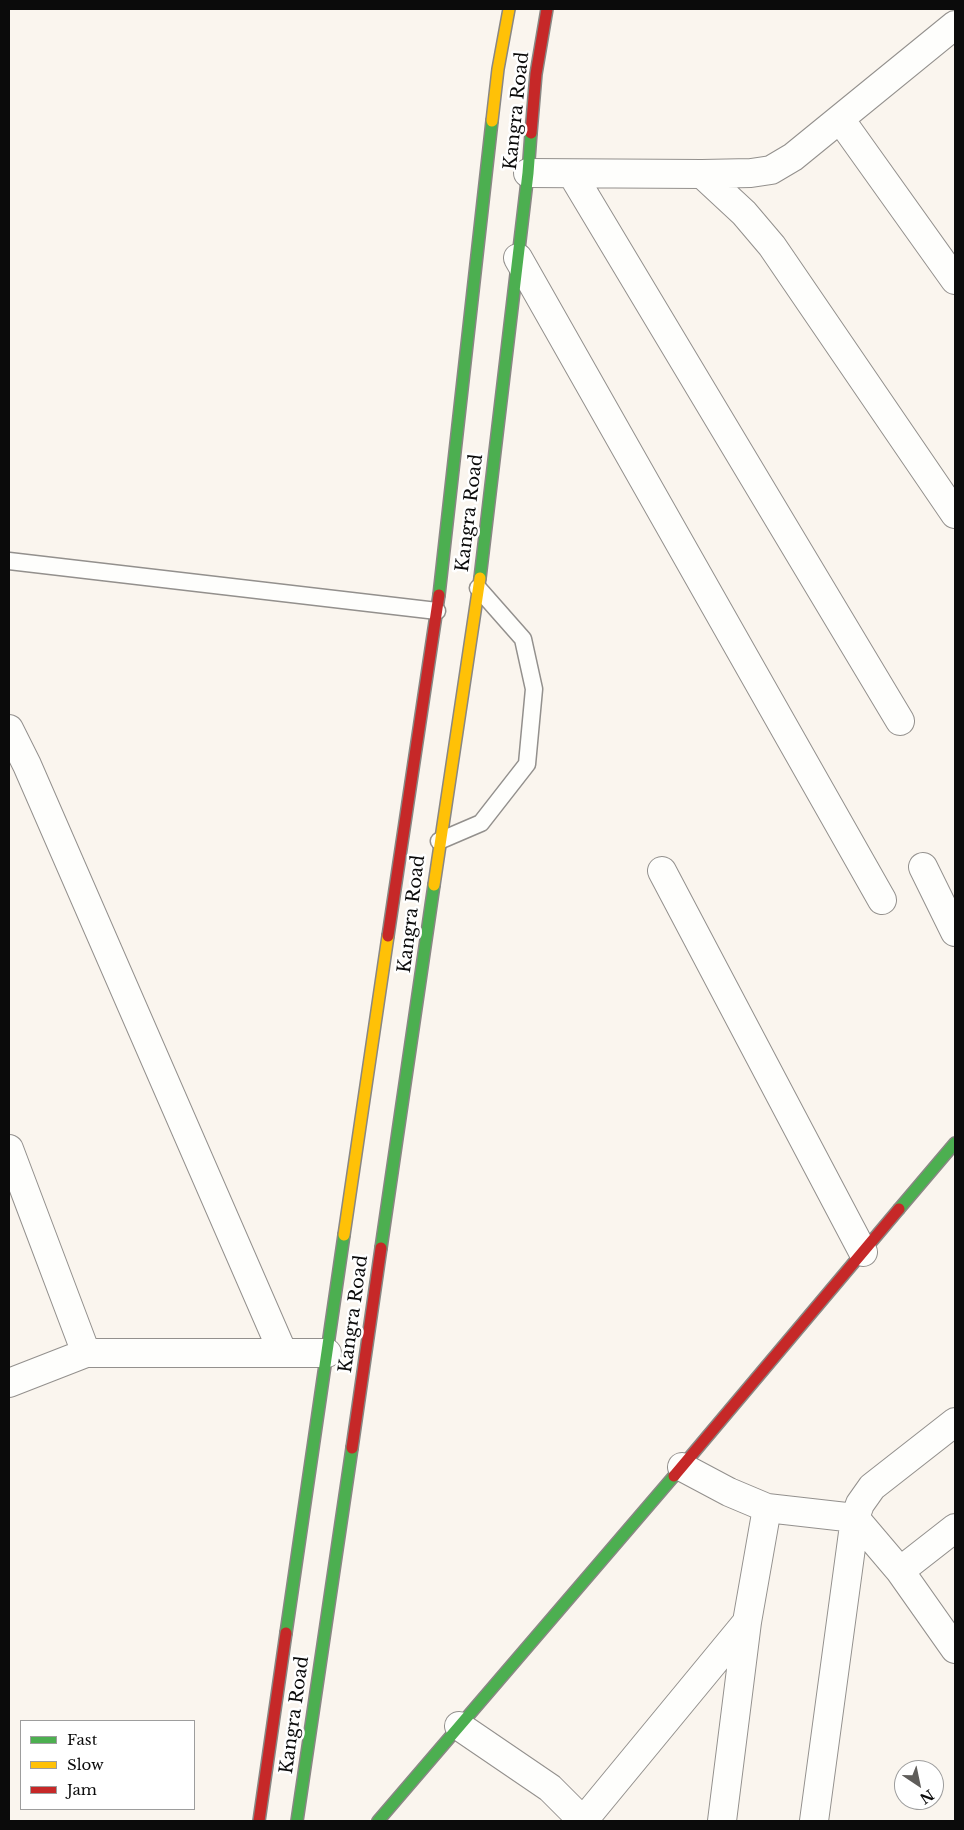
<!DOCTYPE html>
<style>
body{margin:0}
#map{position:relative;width:964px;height:1830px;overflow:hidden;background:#faf5ee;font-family:"Libre Baskerville",serif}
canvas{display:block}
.frame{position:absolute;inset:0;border:10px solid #0b0b0b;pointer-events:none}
.legend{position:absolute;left:20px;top:1720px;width:175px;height:90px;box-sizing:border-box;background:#fff;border:1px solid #9d9d9d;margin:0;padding:6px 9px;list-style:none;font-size:15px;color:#0b0b0b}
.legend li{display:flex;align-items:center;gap:10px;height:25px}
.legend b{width:25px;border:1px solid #9d9d9d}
.north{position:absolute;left:894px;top:1760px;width:50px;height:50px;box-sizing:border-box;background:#fff;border:1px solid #9d9d9d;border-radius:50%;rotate:146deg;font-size:14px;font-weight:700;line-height:20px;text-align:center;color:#0b0b0b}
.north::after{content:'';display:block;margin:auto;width:18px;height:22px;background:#5f5d5a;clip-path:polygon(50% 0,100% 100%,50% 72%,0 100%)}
</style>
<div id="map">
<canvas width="964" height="1830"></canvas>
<div class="frame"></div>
<ul class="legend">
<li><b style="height:6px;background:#4caf50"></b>Fast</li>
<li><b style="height:6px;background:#ffc107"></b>Slow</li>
<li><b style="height:6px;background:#c62828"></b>Jam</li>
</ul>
<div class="north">N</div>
</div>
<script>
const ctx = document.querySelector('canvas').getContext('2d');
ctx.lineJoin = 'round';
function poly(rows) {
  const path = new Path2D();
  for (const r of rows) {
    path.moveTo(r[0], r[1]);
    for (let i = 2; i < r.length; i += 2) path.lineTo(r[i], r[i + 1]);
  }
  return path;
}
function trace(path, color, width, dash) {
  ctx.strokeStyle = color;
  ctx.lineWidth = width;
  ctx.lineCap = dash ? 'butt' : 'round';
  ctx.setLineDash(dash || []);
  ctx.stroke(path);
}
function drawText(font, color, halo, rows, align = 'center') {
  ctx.font = font + ' "Libre Baskerville",serif';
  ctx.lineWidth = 5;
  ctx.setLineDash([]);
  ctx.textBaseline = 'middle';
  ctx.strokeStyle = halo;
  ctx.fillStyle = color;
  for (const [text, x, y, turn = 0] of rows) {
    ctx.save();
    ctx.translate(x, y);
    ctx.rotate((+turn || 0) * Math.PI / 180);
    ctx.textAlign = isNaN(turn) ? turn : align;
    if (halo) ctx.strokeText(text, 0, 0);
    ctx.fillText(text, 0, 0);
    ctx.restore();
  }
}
const lane = poly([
 [9,561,437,611],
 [439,841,481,823,527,764,534,689,523,639,478,588]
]);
const street = poly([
 [840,119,955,280],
 [528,173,702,174,751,173,771,170,793,157,955,25],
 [572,174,900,721],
 [702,174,744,213,772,246,955,514],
 [518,258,882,900],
 [9,729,27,765,283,1353],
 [923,867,955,932],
 [662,871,863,1252],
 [9,1149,86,1353],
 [9,1383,86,1353,327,1353],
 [682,1467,729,1492,767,1508,855,1518,900,1571,955,1649],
 [900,1571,955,1528],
 [459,1726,550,1788,576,1814,579,1821],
 [583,1821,747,1622],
 [722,1821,747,1622,767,1508],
 [814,1821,855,1518,860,1504,872,1487,955,1422]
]);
const fast = poly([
 [480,578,528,173,531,133],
 [439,595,492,121],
 [899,1209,955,1143],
 [381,1248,434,885],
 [286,1633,344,1235],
 [297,1821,352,1448],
 [378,1821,674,1476]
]);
const slow = poly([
 [492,121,498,69,509,9],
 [434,885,480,578],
 [344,1235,388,936]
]);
const jam = poly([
 [531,133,536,74,547,9],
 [388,936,439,595],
 [352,1448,381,1248],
 [674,1476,899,1209],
 [259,1821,286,1633]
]);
trace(lane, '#93908d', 19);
trace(street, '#93908d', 30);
trace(fast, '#898784', 14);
trace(slow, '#898784', 14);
trace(jam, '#898784', 14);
trace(lane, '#fefefc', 16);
trace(street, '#fefefc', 28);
trace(fast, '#4caf50', 11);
trace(slow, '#ffc107', 11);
trace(jam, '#c62828', 11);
drawText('18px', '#0b0b0b', '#fff', [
 ["Kangra Road",517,111,-84],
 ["Kangra Road",470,513,-83],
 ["Kangra Road",412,914,-83],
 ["Kangra Road",354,1314,-82],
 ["Kangra Road",295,1715,-82]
]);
</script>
